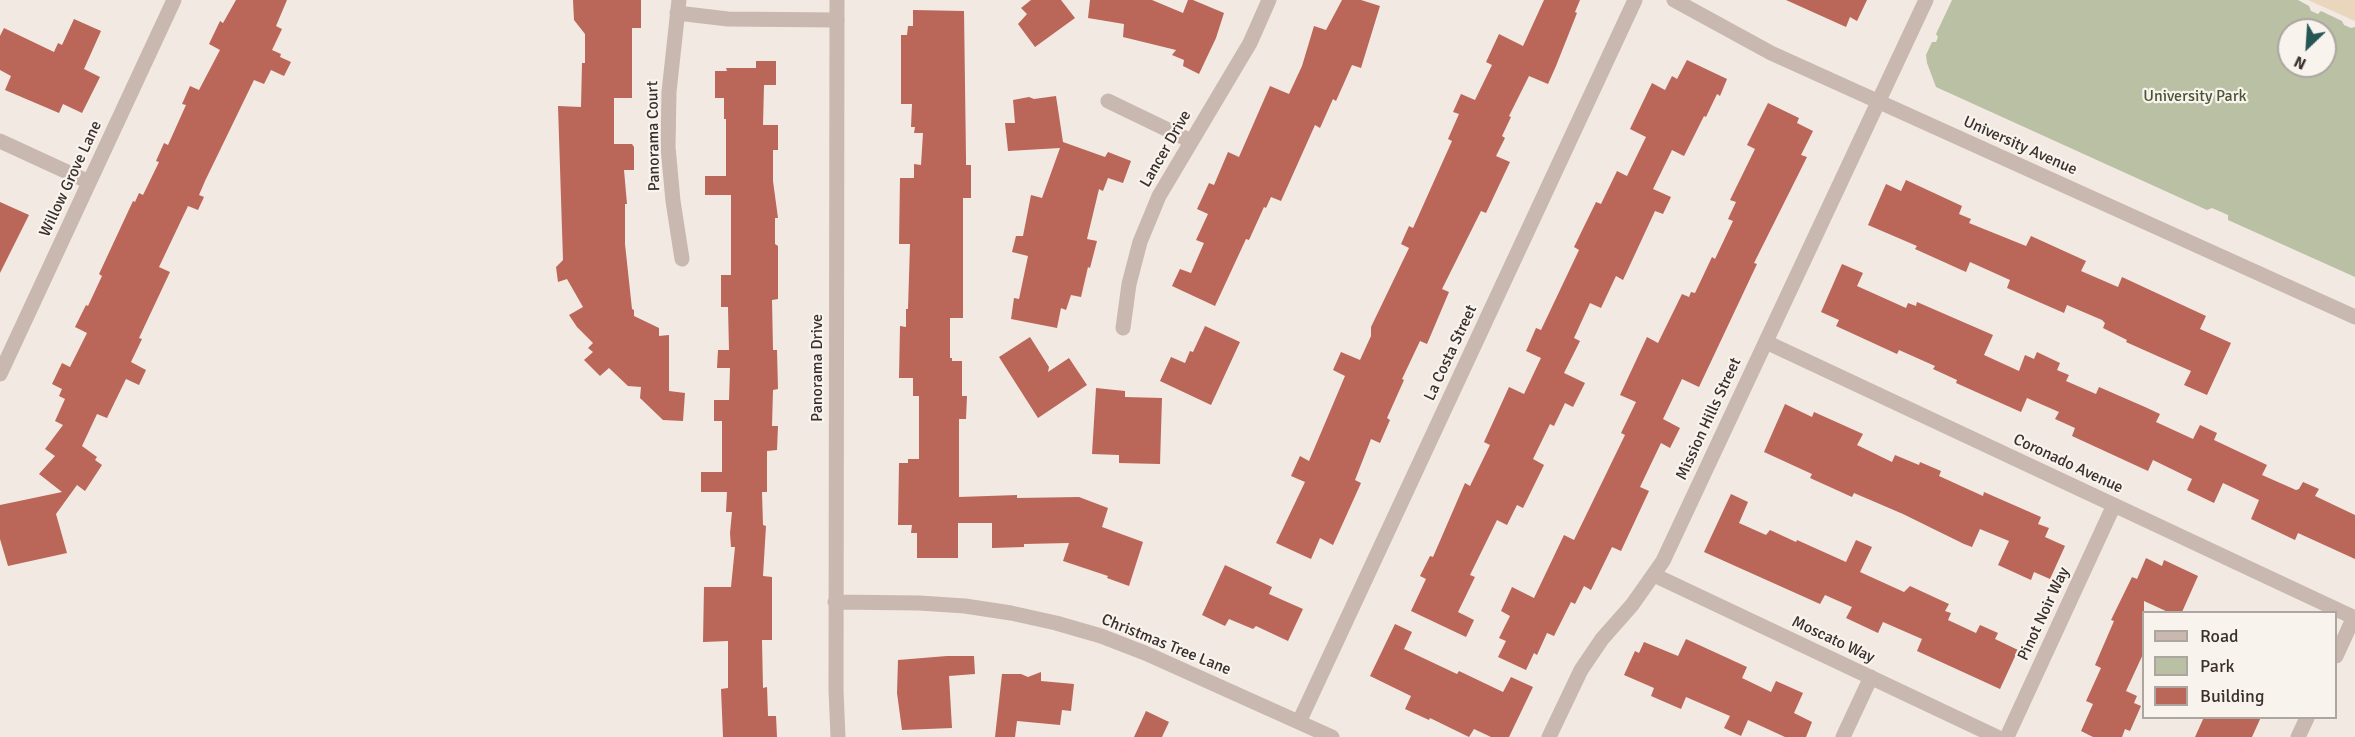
<!DOCTYPE html>
<style>
body{margin:0}
#map{position:relative;width:2355px;height:737px;overflow:hidden;background:#f2e9e2;font-family:Signika,sans-serif}
canvas{display:block}
.legend{position:absolute;left:2142px;top:611px;width:195px;height:108px;box-sizing:border-box;background:#f9f3ee;border:2px solid #aca5a0;margin:0;padding:8px 10px;list-style:none;font-size:18px;color:#392f2c}
.legend li{display:flex;align-items:center;gap:12px;height:30px}
.legend b{width:30px;border:2px solid #aca5a0}
.north{position:absolute;left:2277px;top:18px;width:60px;height:60px;box-sizing:border-box;background:#f9f3ee;border:2px solid #aca5a0;border-radius:50%;rotate:205deg;font-size:16px;font-weight:700;line-height:24px;text-align:center;color:#392f2c}
.north::after{content:'';display:block;margin:auto;width:21px;height:27px;background:#255655;clip-path:polygon(50% 0,100% 100%,50% 72%,0 100%)}
</style>
<div id="map">
<canvas width="2355" height="737"></canvas>
<ul class="legend">
<li><b style="height:8px;background:#c9b8af"></b>Road</li>
<li><b style="height:16px;background:#b9c0a3"></b>Park</li>
<li><b style="height:16px;background:#ba6658"></b>Building</li>
</ul>
<div class="north">N</div>
</div>
<script>
const ctx = document.querySelector('canvas').getContext('2d');
ctx.lineJoin = 'round';
function paint(path, color) {
  ctx.fillStyle = color;
  ctx.fill(path, 'evenodd');
}
function poly(rows) {
  const path = new Path2D();
  for (const r of rows) {
    path.moveTo(r[0], r[1]);
    for (let i = 2; i < r.length; i += 2) path.lineTo(r[i], r[i + 1]);
  }
  return path;
}
function trace(path, color, width, dash) {
  ctx.strokeStyle = color;
  ctx.lineWidth = width;
  ctx.lineCap = dash ? 'butt' : 'round';
  ctx.setLineDash(dash || []);
  ctx.stroke(path);
}
function drawText(font, color, halo, rows, align = 'center') {
  ctx.font = font + ' Signika,sans-serif';
  ctx.lineWidth = 4.5;
  ctx.setLineDash([]);
  ctx.textBaseline = 'middle';
  ctx.strokeStyle = halo;
  ctx.fillStyle = color;
  for (const [text, x, y, turn = 0] of rows) {
    ctx.save();
    ctx.translate(x, y);
    ctx.rotate((+turn || 0) * Math.PI / 180);
    ctx.textAlign = isNaN(turn) ? turn : align;
    if (halo) ctx.strokeText(text, 0, 0);
    ctx.fillText(text, 0, 0);
    ctx.restore();
  }
}
paint(poly([
 [1952,0,2298,0,2309,6,2311,11,2318,14,2321,11,2342,21,2344,25,2351,28,2355,27,2355,277,2228,220,2228,215,2212,208,2207,210,1936,87,1927,63,1926,55,1932,42,1936,42,1938,37,1936,34],
 [2289,30,2325,30,2325,66,2289,66]
]), '#b9c0a3');
paint(poly([
 [2308,0,2355,0,2355,21]
]), '#e9d6bd');
paint(poly([
 [236,0,287,0,276,26,282,29,272,50,281,54,280,57,291,62,284,76,271,70,264,84,254,80,205,181,199,195,204,197,198,210,188,206,159,267,170,272,139,338,142,339,131,362,146,370,139,385,126,379,107,418,97,414,82,446,97,457,95,460,102,465,85,491,77,485,56,514,67,553,8,566,0,539,0,505,62,492,39,474,55,456,45,449,63,425,55,421,65,399,59,396,62,389,52,384,62,363,70,367,87,333,75,327,86,305,88,306,102,276,99,274,133,201,135,202,139,193,143,195,159,162,156,161,164,143,168,145,186,105,182,104,190,86,199,90,220,50,209,44,220,21,223,23],
 [573,0,641,0,641,28,632,28,632,98,614,98,614,144,632,144,634,147,634,170,624,170,627,204,625,204,625,244,632,309,634,310,634,316,659,328,659,336,669,335,669,391,685,393,683,421,663,420,640,398,641,387,628,386,609,368,600,376,584,360,593,352,588,348,593,343,577,327,569,315,583,307,567,279,558,282,556,267,563,260,558,106,581,107,582,63,585,63,585,34,574,20],
 [1031,0,1061,0,1075,18,1035,47,1018,24,1027,14,1021,8],
 [1090,0,1152,0,1183,13,1188,0,1193,0,1224,13,1216,38,1199,74,1183,66,1184,60,1172,55,1176,50,1123,37,1124,24,1088,18],
 [1342,0,1361,0,1380,6,1361,68,1352,65,1336,101,1333,99,1320,128,1315,125,1281,201,1271,197,1266,208,1264,207,1249,240,1246,239,1215,306,1172,286,1180,269,1191,273,1204,243,1196,240,1208,214,1197,209,1209,183,1214,185,1228,152,1239,157,1270,86,1289,94,1302,66,1314,26,1326,30],
 [1544,0,1580,0,1575,12,1577,13,1556,66,1548,84,1529,76,1509,116,1511,117,1502,136,1505,138,1496,156,1510,162,1486,213,1481,211,1442,289,1449,292,1427,344,1420,341,1402,379,1404,380,1387,418,1390,420,1380,443,1371,439,1355,480,1361,483,1333,545,1320,538,1311,559,1276,543,1305,482,1291,476,1300,456,1309,461,1345,376,1333,370,1341,352,1360,360,1371,336,1371,327,1409,248,1401,244,1409,226,1413,228,1452,141,1448,139,1459,114,1453,112,1461,94,1475,100,1492,65,1486,62,1499,34,1523,46],
 [1786,0,1867,0,1857,21,1850,17,1846,27],
 [913,10,964,11,966,158,966,165,971,165,971,198,963,198,963,318,950,318,950,358,952,358,952,361,962,361,962,396,967,396,966,419,959,419,959,497,1017,495,1017,498,1079,497,1108,508,1102,527,1143,542,1129,586,1107,578,1108,576,1063,561,1069,543,1024,544,1024,547,992,548,992,523,958,523,958,558,917,558,917,533,911,533,912,525,898,525,899,463,908,463,908,459,919,459,919,396,913,396,913,378,899,378,900,326,906,327,906,309,908,309,910,244,899,244,900,178,914,178,914,164,921,165,923,133,914,133,915,127,911,127,912,104,901,104,901,35,907,35,908,26,913,26],
 [74,19,101,31,84,69,100,77,82,113,63,104,59,113,5,90,11,76,0,70,0,36,4,28,54,52,58,43,62,45],
 [1687,60,1727,79,1720,96,1717,94,1706,117,1704,116,1684,156,1672,150,1653,189,1671,197,1663,214,1655,211,1623,280,1616,276,1601,308,1590,303,1574,338,1580,341,1564,373,1585,383,1573,407,1565,403,1554,426,1550,424,1533,459,1544,465,1523,508,1517,505,1507,525,1497,520,1470,575,1475,577,1458,612,1474,620,1466,637,1411,611,1426,579,1420,576,1430,556,1433,557,1465,483,1470,486,1490,445,1484,442,1509,387,1524,394,1541,358,1526,351,1536,328,1541,330,1579,250,1574,247,1596,202,1601,204,1617,171,1627,176,1646,137,1630,129,1652,83,1665,90,1672,76,1677,79],
 [756,61,776,61,776,85,764,85,763,125,778,125,778,150,773,150,773,181,778,218,775,218,775,244,778,246,778,299,772,300,773,350,777,350,778,389,773,390,772,426,778,426,777,450,767,451,767,492,762,492,763,525,766,526,763,576,772,577,772,640,762,640,763,688,767,687,768,716,776,716,777,737,723,737,721,689,728,688,728,641,703,642,704,587,731,587,735,547,731,547,730,533,732,512,726,512,727,492,701,492,701,472,722,472,722,421,714,421,714,400,729,400,730,368,717,368,718,350,729,350,728,307,721,307,721,275,731,275,731,195,705,195,705,176,726,176,726,119,724,119,724,98,715,98,715,71,727,71,726,68,756,68],
 [1056,96,1063,142,1105,157,1108,152,1131,161,1123,183,1108,178,1103,191,1099,189,1087,239,1097,241,1090,268,1088,267,1081,297,1071,295,1066,310,1061,308,1057,328,1011,319,1014,298,1019,299,1028,256,1012,252,1016,236,1023,236,1031,195,1042,198,1060,148,1008,151,1005,123,1015,123,1013,100,1029,97,1034,99],
 [1768,103,1799,118,1797,123,1813,131,1801,155,1807,157,1754,263,1757,264,1699,387,1682,379,1663,419,1680,428,1670,448,1661,443,1640,487,1649,491,1621,551,1612,547,1591,590,1584,586,1575,604,1571,602,1554,636,1547,633,1537,655,1534,653,1526,670,1498,657,1506,641,1499,638,1510,616,1501,611,1512,587,1534,598,1564,535,1574,540,1625,435,1621,433,1636,402,1620,395,1647,337,1658,343,1682,294,1689,297,1691,292,1695,293,1712,257,1715,259,1733,221,1728,219,1736,202,1730,200,1755,149,1747,145],
 [1906,180,1962,206,1959,214,1971,219,1969,223,2026,246,2031,236,2086,261,2081,271,2118,287,2122,277,2206,316,2200,329,2231,343,2207,395,2184,385,2191,371,2126,342,2127,340,2103,328,2105,323,2102,320,2067,305,2064,313,2007,288,2010,280,1970,262,1966,272,1915,249,1917,246,1868,225,1886,184,1901,191],
 [0,202,29,215,0,273],
 [1842,264,1863,273,1857,286,1906,308,1908,303,1916,306,1917,302,1993,335,1984,355,2019,371,2025,355,2034,359,2037,352,2060,363,2057,370,2069,375,2066,381,2096,394,2099,387,2145,407,2160,414,2156,422,2193,439,2200,425,2217,433,2214,440,2267,465,2262,475,2296,490,2299,489,2303,482,2319,489,2315,496,2355,515,2355,559,2298,533,2295,540,2251,519,2259,500,2223,483,2214,503,2187,490,2192,479,2153,460,2148,471,2072,436,2075,428,2055,419,2059,412,2027,398,2021,412,1956,383,1957,380,1933,369,1935,366,1899,350,1897,354,1836,326,1839,320,1821,312],
 [1205,326,1240,342,1211,405,1160,381,1171,357,1185,363,1190,351,1193,352],
 [1030,337,1049,367,1048,372,1069,358,1087,385,1038,418,999,357],
 [1096,388,1125,391,1125,397,1162,398,1160,464,1119,463,1119,455,1092,454],
 [1785,404,1812,417,1814,412,1863,434,1857,445,1892,462,1895,455,1919,465,1920,462,1941,471,1939,476,1983,496,1984,492,2041,517,2038,524,2049,528,2045,537,2065,546,2050,579,2034,572,2031,580,1998,565,2009,541,1980,529,1972,547,1964,544,1903,514,1854,493,1852,497,1810,478,1812,474,1764,452],
 [1731,494,1748,502,1739,523,1766,535,1770,530,1796,542,1797,540,1846,562,1856,540,1872,547,1860,572,1904,592,1910,586,1949,604,1945,611,1951,613,1948,620,1976,633,1980,625,1998,633,1995,639,2018,650,2000,689,1917,651,1922,639,1883,622,1878,633,1846,618,1852,607,1825,595,1820,604,1704,552],
 [2146,558,2162,566,2164,560,2198,576,2182,612,2168,612,2144,601,2144,652,2126,691,2137,696,2134,703,2141,706,2130,731,2125,729,2122,737,2093,737,2081,731,2093,704,2086,701,2101,668,2095,665,2114,621,2111,620,2132,577,2137,579],
 [1225,565,1272,587,1269,594,1303,609,1288,641,1256,626,1253,629,1229,619,1225,626,1202,615],
 [1395,624,1412,632,1404,649,1457,674,1459,671,1503,692,1511,677,1533,687,1509,737,1491,737,1474,729,1469,737,1430,718,1429,720,1405,709,1411,696,1370,676],
 [1686,639,1747,667,1742,678,1771,692,1776,681,1803,693,1794,713,1812,722,1806,737,1785,737,1748,720,1741,736,1724,728,1730,716,1686,697,1681,709,1651,696,1654,688,1624,675,1635,651,1639,653,1644,642,1678,656],
 [947,656,974,656,975,674,949,676,952,728,902,730,897,693,898,660],
 [1041,672,1041,681,1074,684,1071,711,1062,710,1060,725,1017,721,1015,737,995,737,1002,674,1021,674,1028,677],
 [1146,711,1169,722,1162,737,1134,737],
 [2204,717,2261,717,2252,737,2195,737]
]), '#ba6658');
trace(poly([
 [679,0,669,92,668,147,673,201,682,259],
 [677,13,728,19,837,20],
 [1108,101,1191,141],
 [0,141,89,182],
 [1123,328,1129,284,1140,242,1159,196,1250,43,1269,0],
 [1766,342,2355,618],
 [0,374,174,0],
 [1654,575,1997,737],
 [2336,656,2354,617],
 [1549,737,1581,670,1602,639,1632,605,1663,561,1926,0],
 [1843,737,1871,677],
 [2007,737,2114,505],
 [2298,737,2307,718]
]), '#c9b8af', 15);
trace(poly([
 [837,0,836,690,838,737],
 [1674,0,1771,53,2355,317],
 [835,602,919,603,965,606,1011,613,1056,623,1101,636,1145,653,1332,737],
 [1299,722,1635,0]
]), '#c9b8af', 15);
drawText('16px', '#4b5432', '#f9f3ee', [
 ["University Park",2195,97]
]);
drawText('16px', '#392f2c', '#f9f3ee', [
 ["Panorama Court",654,136,-91],
 ["University Avenue",2020,146,24],
 ["Lancer Drive",1166,149,-60],
 ["Willow Grove Lane",71,179,-65],
 ["La Costa Street",1451,353,-65],
 ["Panorama Drive",818,368,-90],
 ["Mission Hills Street",1709,419,-65],
 ["Coronado Avenue",2068,464,25],
 ["Pinot Noir Way",2044,614,-65],
 ["Moscato Way",1833,640,25],
 ["Christmas Tree Lane",1166,645,22]
]);
</script>
